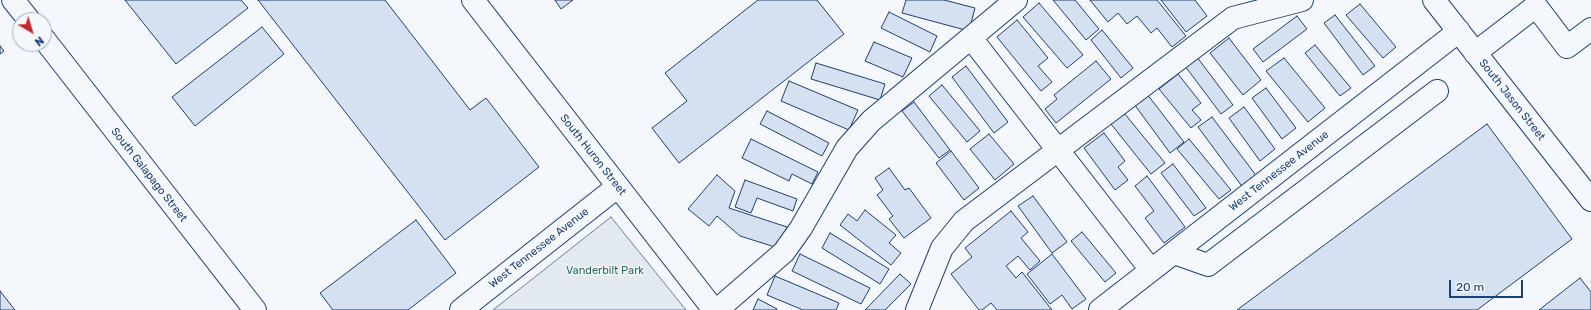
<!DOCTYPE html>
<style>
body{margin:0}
#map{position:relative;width:1591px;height:310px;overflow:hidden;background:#f4f7fb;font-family:Rubik,sans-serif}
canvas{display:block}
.north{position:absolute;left:12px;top:12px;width:40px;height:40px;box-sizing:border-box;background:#f4f7fb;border:1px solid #9eadc5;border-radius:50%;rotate:142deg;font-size:11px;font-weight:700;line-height:16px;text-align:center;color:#1d3f73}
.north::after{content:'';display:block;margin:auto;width:14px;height:18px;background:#c62828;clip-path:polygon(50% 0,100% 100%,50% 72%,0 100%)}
.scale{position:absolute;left:1449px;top:280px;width:74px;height:18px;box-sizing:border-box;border:2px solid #1d3f73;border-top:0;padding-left:5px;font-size:12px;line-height:14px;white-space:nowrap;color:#1d3f73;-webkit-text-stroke:3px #f4f7fb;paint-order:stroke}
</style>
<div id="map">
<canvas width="1591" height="310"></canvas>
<div class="north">N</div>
<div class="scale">20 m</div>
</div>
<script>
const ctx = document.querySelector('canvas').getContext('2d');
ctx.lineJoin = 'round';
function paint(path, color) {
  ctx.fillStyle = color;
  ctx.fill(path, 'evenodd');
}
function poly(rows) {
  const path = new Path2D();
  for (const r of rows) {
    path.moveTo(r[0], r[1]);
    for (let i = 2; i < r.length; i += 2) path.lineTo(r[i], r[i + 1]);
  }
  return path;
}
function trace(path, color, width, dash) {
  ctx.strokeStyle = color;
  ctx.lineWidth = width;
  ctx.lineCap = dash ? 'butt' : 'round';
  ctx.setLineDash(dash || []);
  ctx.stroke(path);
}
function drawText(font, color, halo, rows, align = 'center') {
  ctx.font = font + ' Rubik,sans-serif';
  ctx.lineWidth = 3;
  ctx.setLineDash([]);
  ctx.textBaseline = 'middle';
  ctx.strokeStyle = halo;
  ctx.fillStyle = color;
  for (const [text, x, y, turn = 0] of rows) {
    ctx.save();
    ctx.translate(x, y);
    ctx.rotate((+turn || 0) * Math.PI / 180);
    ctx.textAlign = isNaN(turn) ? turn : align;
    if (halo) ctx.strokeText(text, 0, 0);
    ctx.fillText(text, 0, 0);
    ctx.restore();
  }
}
const green = poly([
 [611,217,686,310,493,310,611,217]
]);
paint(green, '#e3e9f0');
trace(green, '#687fa3', 1);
const building = poly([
 [125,0,241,0,248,8,176,64,125,0],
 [258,0,385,0,470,110,486,98,539,167,445,240,258,0],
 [555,0,573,0,561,9,555,0],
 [758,0,817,0,844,34,679,163,652,128,687,101,665,73,758,0],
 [906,0,944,0,975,8,969,31,902,13,906,0],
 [1053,0,1075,0,1099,29,1086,40,1053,0],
 [1090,0,1157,0,1186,36,1172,47,1157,28,1151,33,1137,16,1127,24,1118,13,1108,22,1090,0],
 [1161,0,1195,0,1207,16,1186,32,1161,0],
 [1039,3,1083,55,1067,68,1023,17,1039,3],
 [1360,4,1396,47,1383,58,1346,15,1360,4],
 [889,12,937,36,930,52,881,28,889,12],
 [1335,15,1375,66,1363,75,1324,23,1335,15],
 [1297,16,1307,29,1263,62,1253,49,1297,16],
 [1017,20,1048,58,1038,66,1052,82,1041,91,997,37,1017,20],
 [262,27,284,54,195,126,172,97,262,27],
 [1102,30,1133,68,1121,78,1091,40,1102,30],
 [1229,38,1261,80,1243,95,1210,53,1229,38],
 [874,42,912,58,903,77,865,61,874,42],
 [1315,45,1351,88,1340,96,1305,53,1315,45],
 [0,46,4,51,0,54,0,46],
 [1197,57,1233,105,1221,114,1185,66,1197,57],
 [1284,58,1325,108,1308,122,1266,71,1284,58],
 [1096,61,1111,79,1056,123,1045,109,1057,99,1054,95,1096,61],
 [816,63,885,84,880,100,811,79,816,63],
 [966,66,1008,122,994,133,952,77,966,66],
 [1178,74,1201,103,1192,110,1201,120,1191,128,1159,89,1178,74],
 [789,81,858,110,849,130,781,101,789,81],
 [942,85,980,131,967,142,929,96,942,85],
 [1266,88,1296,128,1282,139,1252,98,1266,88],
 [1147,94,1184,142,1170,153,1134,104,1147,94],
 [914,102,950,150,939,158,902,111,914,102],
 [1244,107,1275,149,1260,161,1229,118,1244,107],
 [1120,108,1165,163,1151,174,1107,119,1120,108],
 [767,111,829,143,822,156,760,124,767,111],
 [1212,117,1258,178,1244,189,1198,127,1212,117],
 [1487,124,1572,239,1477,310,1237,310,1487,124],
 [1104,133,1125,161,1118,167,1128,180,1115,190,1084,148,1104,133],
 [989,134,1014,164,995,180,970,149,989,134],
 [751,139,818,172,812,184,792,174,789,181,742,158,751,139],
 [1189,139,1231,190,1219,199,1177,149,1189,139],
 [951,151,979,188,964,200,936,163,951,151],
 [1173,164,1206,208,1194,216,1161,173,1173,164],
 [889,168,905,190,909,188,931,218,904,238,889,219,893,216,877,195,883,190,875,178,889,168],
 [717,175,735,191,729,208,787,227,783,238,775,247,740,236,717,216,709,226,688,209,717,175],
 [1147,176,1185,227,1164,243,1145,218,1154,211,1135,186,1147,176],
 [745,180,797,199,793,211,757,198,751,213,735,207,745,180],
 [1033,196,1067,242,1052,253,1018,206,1033,196],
 [865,210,896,235,889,243,901,253,891,265,840,225,848,214,857,221,865,210],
 [1011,211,1028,232,1021,238,1040,261,1030,270,1018,256,1006,266,1016,278,1022,272,1052,310,997,310,991,303,982,310,979,310,951,274,972,257,965,248,1011,211],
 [416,220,456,273,408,310,333,310,320,293,416,220],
 [1082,232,1116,273,1105,282,1071,241,1082,232],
 [830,233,889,269,880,284,822,248,830,233],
 [800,254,870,288,861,304,792,271,800,254],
 [1052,254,1086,299,1072,309,1062,295,1050,304,1027,274,1052,254],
 [900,274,911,284,885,310,865,310,900,274],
 [775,276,839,303,836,310,803,310,767,295,775,276],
 [1580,278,1591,292,1591,310,1539,310,1580,278],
 [0,291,15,310,0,310,0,291],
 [758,299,777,309,777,310,753,310,758,299]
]);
paint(building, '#d5e0f0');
trace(building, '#1d3f73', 1);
const minor = poly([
 [13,0,29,20],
 [473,0,714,310],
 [1434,0,1591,200],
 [971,38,1151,270],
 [44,39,255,310],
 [1475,53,1536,6,1567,47,1591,29],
 [1174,253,1208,265,1437,91],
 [461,310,617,187],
 [717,310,784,252,801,228,847,148,871,121,1016,0],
 [917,310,942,248,964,221,1233,18,1302,0],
 [1100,310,1459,31]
]);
trace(minor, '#1d3f73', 24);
trace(minor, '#f4f7fb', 22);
drawText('11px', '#1d3f73', '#f4f7fb', [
 ["South Jason Street",1512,100,52],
 ["South Huron Street",593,155,52],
 ["West Tennessee Avenue",1279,171,-38],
 ["South Galapago Street",149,175,52],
 ["West Tennessee Avenue",539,248,-38]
]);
drawText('11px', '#2c6c60', '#f4f7fb', [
 ["Vanderbilt Park",605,271]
]);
</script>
